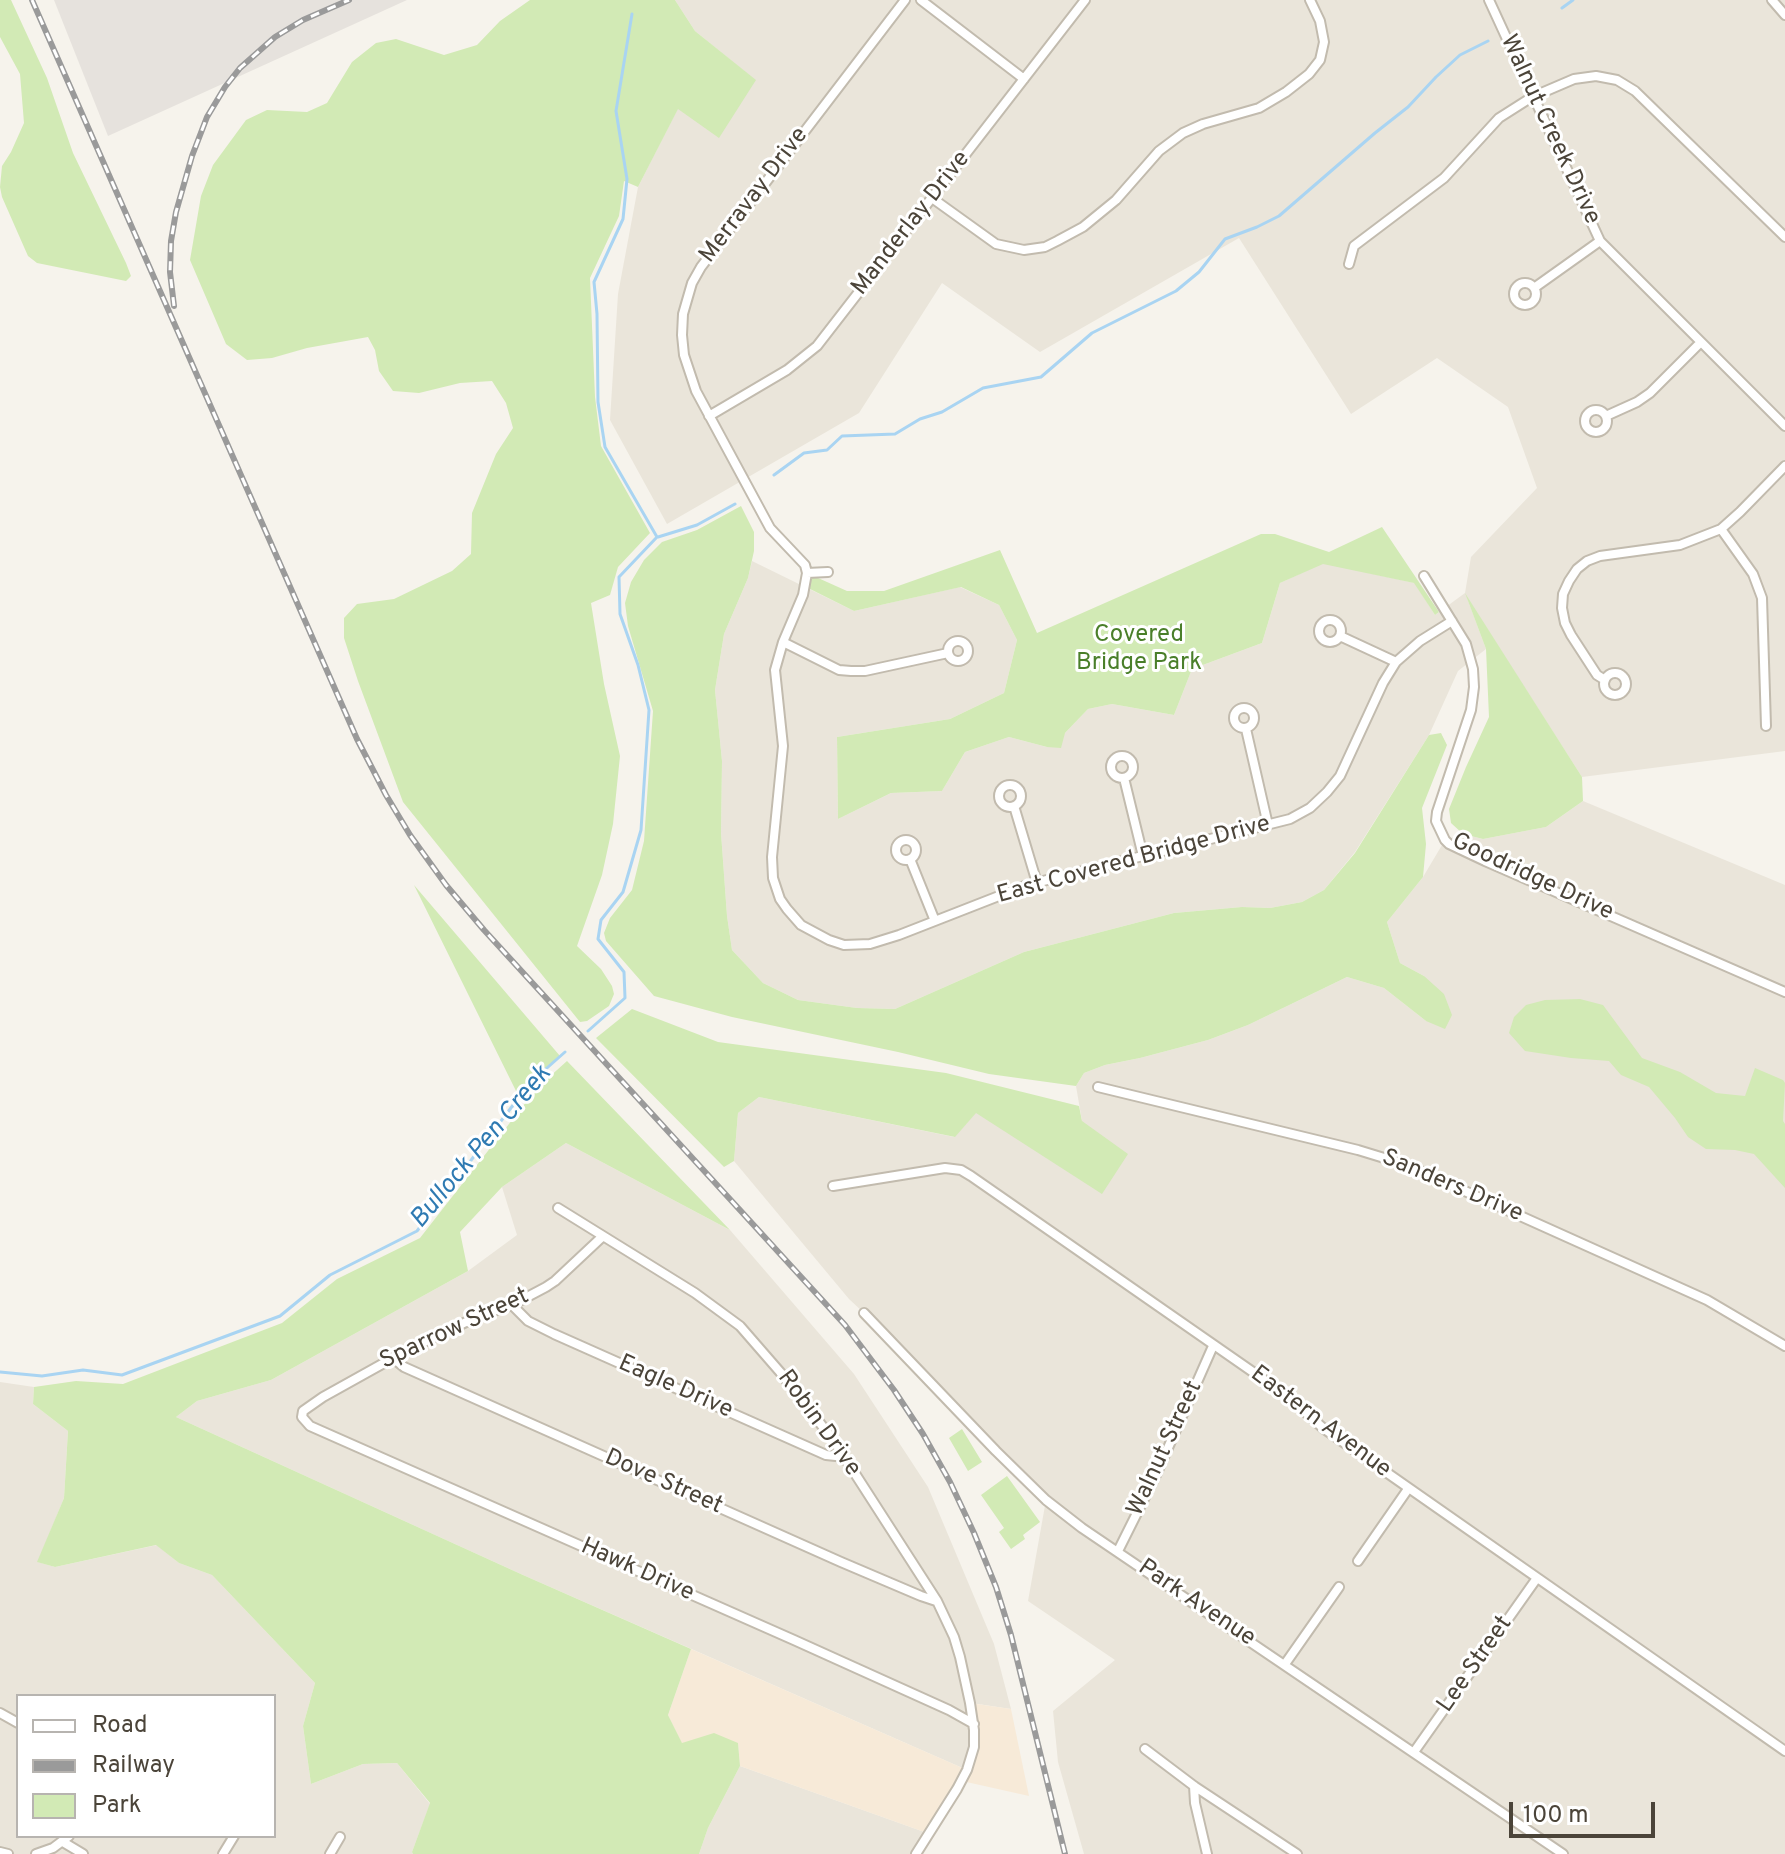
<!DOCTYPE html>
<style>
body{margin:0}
#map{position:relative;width:1785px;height:1854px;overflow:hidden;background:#f6f3ec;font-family:Overpass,sans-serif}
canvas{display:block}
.legend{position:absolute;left:16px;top:1694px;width:260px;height:144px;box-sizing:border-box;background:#fff;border:2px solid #b7b4b0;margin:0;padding:10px 14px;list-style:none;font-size:24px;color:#4b4439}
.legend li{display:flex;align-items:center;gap:16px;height:40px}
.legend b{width:40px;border:2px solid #b7b4b0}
.scale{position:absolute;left:1509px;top:1802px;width:146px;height:36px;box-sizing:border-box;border:4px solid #4b4439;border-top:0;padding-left:10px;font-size:24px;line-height:28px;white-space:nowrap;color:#4b4439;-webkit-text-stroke:6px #fff;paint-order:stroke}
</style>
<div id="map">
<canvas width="1785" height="1854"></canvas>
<ul class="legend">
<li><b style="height:10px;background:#fff"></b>Road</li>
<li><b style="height:10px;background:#9a9a9a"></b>Railway</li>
<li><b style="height:22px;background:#d2eab5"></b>Park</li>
</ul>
<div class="scale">100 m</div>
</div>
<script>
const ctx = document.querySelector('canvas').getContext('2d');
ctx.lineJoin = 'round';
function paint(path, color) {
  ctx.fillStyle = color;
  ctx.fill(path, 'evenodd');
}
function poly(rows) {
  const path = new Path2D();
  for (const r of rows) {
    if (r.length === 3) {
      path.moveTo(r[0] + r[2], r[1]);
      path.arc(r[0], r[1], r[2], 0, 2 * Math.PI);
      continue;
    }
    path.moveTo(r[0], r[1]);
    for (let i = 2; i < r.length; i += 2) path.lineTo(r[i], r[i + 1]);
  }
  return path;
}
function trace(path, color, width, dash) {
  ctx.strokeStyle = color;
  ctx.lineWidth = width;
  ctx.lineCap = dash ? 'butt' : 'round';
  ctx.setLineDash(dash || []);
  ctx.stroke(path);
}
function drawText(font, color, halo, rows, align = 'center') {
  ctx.font = font + ' Overpass,sans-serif';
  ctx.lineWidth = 6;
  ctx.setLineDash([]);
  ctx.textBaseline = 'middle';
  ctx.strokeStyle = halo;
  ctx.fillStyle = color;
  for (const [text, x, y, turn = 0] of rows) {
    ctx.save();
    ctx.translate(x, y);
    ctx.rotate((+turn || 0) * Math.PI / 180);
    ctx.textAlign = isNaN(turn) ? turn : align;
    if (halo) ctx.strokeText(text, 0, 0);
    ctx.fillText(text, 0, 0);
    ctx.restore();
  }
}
paint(poly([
 [675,0,1785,0,1785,751,1582,777,1467,598,1486,649,1458,671,1429,735,1355,852,1324,890,1302,902,1270,908,1242,907,1174,913,1024,952,895,1009,857,1008,798,1000,763,983,732,950,727,916,721,833,722,761,715,690,724,634,748,578,752,561,854,611,960,587,999,605,1017,640,1004,693,950,719,837,737,838,819,891,793,942,791,965,752,1009,737,1047,747,1065,733,1088,709,1112,704,1174,715,1192,669,1262,643,1280,583,1323,563,1415,583,1435,615,1465,593,1471,557,1537,488,1508,407,1437,358,1351,414,1239,238,1040,352,942,283,859,413,667,524,610,420,618,294,638,187,678,108,755,80,695,31],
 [1583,801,1785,885,1785,1854,1084,1854,1058,1762,1053,1711,1115,1660,1028,1601,1046,1500,864,1313,849,1299,734,1161,738,1113,759,1097,954,1137,976,1112,1082,1121,1076,1086,1084,1073,1105,1065,1140,1058,1208,1040,1248,1025,1347,977,1384,988,1426,1021,1424,976,1400,963,1387,922,1423,877,1445,840,1463,834,1483,839,1546,827],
 [566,1143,730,1230,854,1374,928,1487,994,1644,1011,1709,971,1703,974,1730,967,1770,523,1575,176,1417,197,1401,271,1380,468,1271,517,1235,502,1187],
 [0,1382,34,1387,33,1404,68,1431,64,1498,38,1562,55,1567,157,1545,179,1563,212,1575,315,1683,303,1726,311,1784,363,1764,397,1763,430,1804,412,1852,413,1854,0,1854],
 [18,1696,274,1696,274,1836,18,1836],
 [740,1766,930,1834,916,1854,699,1854,708,1828]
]), '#eae5da');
paint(poly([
 [691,1649,967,1770,974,1747,970,1703,1011,1709,1029,1796,962,1781,930,1834,740,1766,738,1743,682,1744,668,1715]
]), '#f7ead8');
paint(poly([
 [54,0,407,0,108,136]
]), '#e6e2dd');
paint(poly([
 [0,0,11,0,47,78,73,153,126,263,131,276,126,281,37,263,28,256,24,247,2,197,0,187,2,166,11,152,24,123,20,74,0,37],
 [530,0,675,0,695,31,756,80,719,138,678,109,638,187,624,181,619,216,590,278,595,397,601,446,650,533,618,567,610,595,591,603,604,684,620,756,613,824,602,875,577,946,601,969,612,986,614,994,609,1006,587,1021,580,1022,403,802,358,681,344,638,344,618,357,604,394,599,452,571,471,554,472,513,496,454,513,428,506,403,492,381,460,383,419,393,393,391,379,371,375,350,368,337,307,348,272,358,247,360,226,344,190,260,201,196,213,165,246,120,267,110,307,112,327,103,352,62,376,43,396,39,444,55,477,45,500,21],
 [741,506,754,532,754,551,748,578,724,634,715,690,722,761,721,833,727,916,732,950,763,983,798,1000,857,1008,895,1009,1024,952,1174,913,1242,907,1270,908,1302,902,1324,890,1355,853,1429,735,1441,733,1447,745,1422,808,1426,844,1423,877,1387,922,1400,963,1424,976,1444,994,1452,1015,1445,1029,1426,1021,1384,988,1347,977,1248,1025,1208,1040,1140,1058,1105,1065,1084,1073,1076,1086,989,1074,898,1052,732,1017,654,996,606,941,604,933,610,918,632,890,644,841,653,711,628,626,625,603,631,582,644,560,662,542,697,530],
 [1382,527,1439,612,1435,615,1414,583,1323,564,1280,583,1262,643,1192,669,1174,715,1112,704,1088,709,1065,733,1061,748,1047,747,1009,737,965,752,942,791,891,793,838,819,837,737,950,719,1004,693,1017,640,999,605,961,587,854,611,806,587,807,573,847,591,884,591,1000,550,1037,633,1261,534,1275,534,1329,552],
 [1465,593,1582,777,1583,801,1546,827,1483,839,1463,834,1451,823,1449,809,1466,767,1489,717,1486,649],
 [414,885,560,1056,530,1083,519,1097],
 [1580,999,1603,1005,1642,1058,1680,1072,1716,1093,1745,1096,1755,1068,1783,1080,1785,1083,1783,1121,1785,1124,1785,1188,1754,1154,1735,1150,1706,1149,1688,1137,1675,1118,1649,1087,1621,1075,1609,1061,1571,1058,1525,1051,1509,1033,1514,1017,1526,1005,1545,1000],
 [632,1009,718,1042,946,1073,1079,1106,1082,1121,1128,1154,1102,1194,976,1113,955,1137,759,1097,738,1113,734,1161,724,1167,596,1038],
 [567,1061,730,1230,566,1143,502,1187,460,1232,468,1271,271,1380,197,1401,176,1417,523,1575,691,1649,668,1715,682,1743,714,1733,738,1743,740,1766,708,1828,699,1854,413,1854,412,1852,430,1803,397,1763,363,1764,311,1784,303,1726,315,1683,212,1575,179,1563,156,1545,55,1567,37,1562,64,1498,68,1431,33,1404,34,1387,76,1381,123,1384,282,1323,337,1279,420,1238,537,1088],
 [962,1429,982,1462,968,1471,949,1438],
 [1007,1476,1040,1522,1023,1535,1025,1539,1011,1549,999,1532,1004,1528,981,1495]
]), '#d2eab5');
trace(poly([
 [1562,8,1573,0],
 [774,475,804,453,827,450,842,436,895,434,920,419,942,412,983,388,1041,377,1092,333,1176,291,1199,272,1225,239,1257,227,1279,216,1375,133,1408,107,1436,77,1460,55,1488,41],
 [658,537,697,525,735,504],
 [588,1031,625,998,624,972,598,939,601,920,623,892,641,830,649,710,638,665,620,614,619,577,657,537,605,447,598,402,597,314,594,282,623,219,627,179,616,111,632,14],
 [0,1372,42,1376,83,1370,122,1375,280,1316,330,1275,417,1231,530,1083,565,1052]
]), '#a9d4f2', 3);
const minor = poly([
 [905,0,701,267,692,283,683,314,682,335,684,355,696,391,770,528,805,565,807,573,803,595,783,642,775,670,783,746,772,857,773,878,780,899,787,909,801,925,829,940,844,945,870,944,899,935,1027,885,1290,819,1310,808,1327,792,1340,776,1383,683,1396,662,1420,641,1452,621],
 [921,0,1024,79],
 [1489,0,1600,241,1785,426],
 [1772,0,1785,15],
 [932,198,996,244,1024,250,1045,247,1057,241,1083,227,1116,200,1159,151,1183,133,1203,124,1259,108,1286,92,1309,74,1320,60,1324,42,1320,21,1310,0],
 [1349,264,1354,246,1444,178,1499,118,1532,97,1574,79,1596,76,1617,80,1635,91,1785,237],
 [1525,294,11],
 [1534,288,1600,241],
 [1596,421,11],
 [709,416,787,370,817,346,1085,0],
 [1606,416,1637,402,1650,393,1700,343],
 [1721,529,1753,574,1762,598,1766,726],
 [807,573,828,572],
 [1424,576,1466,644,1473,669,1474,687,1471,710,1437,812,1436,821,1445,840,1449,844,1485,861,1785,992],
 [1330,631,11],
 [1340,636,1396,662],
 [958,651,10],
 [783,642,839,670,851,671,865,671,948,653],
 [1615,684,11],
 [1605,680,1597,675,1571,635,1565,623,1562,608,1563,594,1569,581,1577,569,1587,561,1600,556,1680,545,1721,529,1740,512,1785,466],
 [1244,718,10],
 [1246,729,1268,825],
 [1122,767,11],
 [1124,778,1143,856],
 [1010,796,11],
 [1014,806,1037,883],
 [906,850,10],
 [910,859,935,921],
 [1098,1087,1358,1150,1407,1165,1707,1300,1785,1346],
 [833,1186,945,1168,961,1170,971,1176,1286,1395,1323,1428,1785,1751],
 [558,1208,695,1293,740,1326,780,1372,834,1441,937,1601,954,1637,960,1657,970,1703,974,1730,974,1747,967,1770,957,1789,916,1854],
 [603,1236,555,1281,546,1287,512,1305,481,1315,430,1339,393,1358,323,1397,303,1411,302,1417,310,1426,794,1640,949,1710,974,1724],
 [512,1305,528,1321,554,1334,826,1455,845,1457],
 [864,1313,996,1451,1046,1500,1082,1528,1563,1854],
 [393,1358,404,1367,841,1562,921,1596,936,1601],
 [1118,1551,1156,1475,1213,1346],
 [1358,1561,1408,1489],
 [1285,1664,1339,1587],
 [0,1713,18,1723],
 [1145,1749,1194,1786,1297,1854],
 [1414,1752,1537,1578],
 [1194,1786,1195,1803,1207,1854],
 [63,1842,83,1854],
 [0,1852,8,1854],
 [36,1854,53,1848,69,1836],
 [223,1854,234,1836],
 [330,1854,340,1837]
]);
trace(minor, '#c2bbae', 12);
trace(minor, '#fff', 8);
const rail = poly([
 [32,0,357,739,386,795,410,835,446,885,484,930,845,1325,894,1390,923,1434,950,1482,974,1533,996,1587,1011,1635,1065,1854],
 [174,306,170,272,171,241,176,212,192,156,207,117,225,87,240,68,275,37,303,20,349,0]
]);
trace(rail, '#9a9a9a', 6);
trace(rail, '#fff', 3, [9]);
drawText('24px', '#4b4439', '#fff', [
 ["Walnut Creek Drive",1549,130,65],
 ["Merravay Drive",755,196,-53],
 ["Manderlay Drive",912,224,-52],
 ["East Covered Bridge Drive",1134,861,-15],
 ["Goodridge Drive",1532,878,25],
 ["Sanders Drive",1452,1187,23],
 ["Sparrow Street",455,1330,-25],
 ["Eagle Drive",675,1388,24],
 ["Eastern Avenue",1320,1423,37],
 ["Robin Drive",818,1424,54],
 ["Walnut Street",1166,1449,-65],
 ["Dove Street",663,1483,24],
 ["Hawk Drive",637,1571,24],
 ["Park Avenue",1196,1604,34],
 ["Lee Street",1476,1665,-55]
]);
drawText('24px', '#4a7f2a', '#fff', [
 ["Covered",1139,636],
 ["Bridge Park",1139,664]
]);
drawText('italic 26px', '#2e7ab2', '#fff', [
 ["Bullock Pen Creek",482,1148,-50]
]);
</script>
